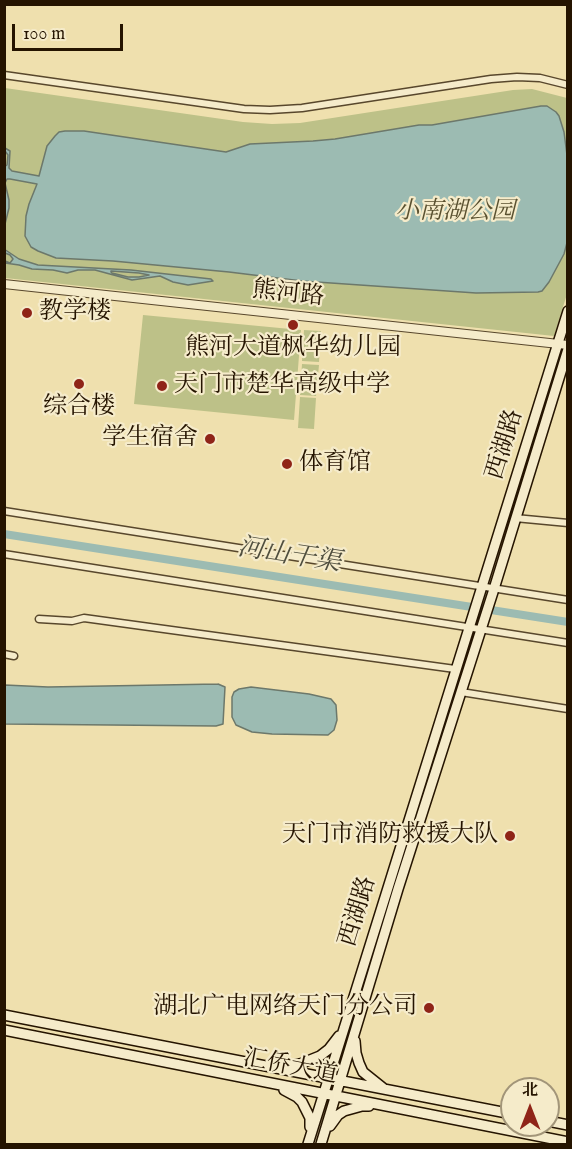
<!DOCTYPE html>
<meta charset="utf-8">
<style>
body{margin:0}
#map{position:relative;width:572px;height:1149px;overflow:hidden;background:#efe0ae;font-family:"IM FELL English","Noto Serif SC",serif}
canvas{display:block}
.frame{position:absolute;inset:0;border:6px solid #251400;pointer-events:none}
.north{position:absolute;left:500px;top:1077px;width:60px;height:60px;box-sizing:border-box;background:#f5ebca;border:2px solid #a29579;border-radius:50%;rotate:0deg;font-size:16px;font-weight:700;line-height:24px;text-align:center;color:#251400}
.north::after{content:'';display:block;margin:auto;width:21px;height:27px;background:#8f2418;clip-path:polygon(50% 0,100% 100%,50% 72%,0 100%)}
.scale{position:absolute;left:12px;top:24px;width:111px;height:27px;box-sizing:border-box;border:3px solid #251400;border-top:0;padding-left:8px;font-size:18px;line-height:21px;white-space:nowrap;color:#251400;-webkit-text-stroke:4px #f5ebca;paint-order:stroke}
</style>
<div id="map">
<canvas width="572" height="1149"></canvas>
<div class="frame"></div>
<div class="north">北</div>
<div class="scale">100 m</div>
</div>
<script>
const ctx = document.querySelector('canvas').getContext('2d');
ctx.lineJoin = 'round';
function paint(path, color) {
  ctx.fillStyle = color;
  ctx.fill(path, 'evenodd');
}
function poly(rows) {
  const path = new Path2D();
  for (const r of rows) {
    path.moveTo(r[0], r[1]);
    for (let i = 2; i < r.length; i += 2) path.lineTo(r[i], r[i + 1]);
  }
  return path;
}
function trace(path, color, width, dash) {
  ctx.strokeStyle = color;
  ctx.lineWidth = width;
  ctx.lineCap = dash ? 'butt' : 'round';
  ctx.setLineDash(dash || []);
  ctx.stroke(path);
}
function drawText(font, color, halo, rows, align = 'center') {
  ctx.font = font + ' "IM FELL English","Noto Serif SC",serif';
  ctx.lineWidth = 4.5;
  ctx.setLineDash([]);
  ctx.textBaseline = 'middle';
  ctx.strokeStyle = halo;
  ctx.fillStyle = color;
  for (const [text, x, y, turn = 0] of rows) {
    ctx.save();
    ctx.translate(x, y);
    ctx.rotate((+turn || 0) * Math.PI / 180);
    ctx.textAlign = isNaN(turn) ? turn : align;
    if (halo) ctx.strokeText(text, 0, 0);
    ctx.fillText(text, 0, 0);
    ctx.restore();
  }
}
paint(poly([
 [5,88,243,122,272,124,300,123,513,90,532,89,567,98,567,294,554,336,5,278],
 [143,315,301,330,294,420,134,404],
 [304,330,321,331,319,362,302,361],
 [302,364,319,365,316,396,300,395],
 [300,397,316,398,314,429,298,428]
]), '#bdc188');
const water = poly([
 [541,106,547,106,556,112,559,116,564,132,568,163,568,239,564,254,549,282,542,291,538,292,476,293,302,281,229,272,113,261,56,258,38,251,31,247,25,236,26,216,29,204,37,184,10,179,7,179,5,183,9,200,9,208,5,224,4,167,7,165,8,155,5,151,5,148,10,151,9,168,12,171,39,176,47,146,55,136,59,132,65,131,84,131,226,152,250,144,313,141,335,139,419,125,432,125,541,106],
 [4,249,19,259,38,265,131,270,211,279,213,281,188,285,173,282,160,276,132,280,95,270,78,270,67,273,53,270,32,269,19,265,5,263,5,261,10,263,13,259,10,255,5,253,4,249],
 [111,271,139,273,149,275,139,277,128,277,112,273,111,272,111,271],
 [218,684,225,687,223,724,216,726,5,724,5,685,48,687,218,684],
 [251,687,309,694,331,699,336,705,337,720,334,730,328,735,272,734,252,732,236,725,232,717,232,697,234,692,239,689,251,687]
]);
paint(water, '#9cbbb2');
trace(water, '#6c786b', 1.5);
trace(poly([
 [4,534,568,622]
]), '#9cbbb2', 8);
const minor = poly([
 [4,75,244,109,270,110,302,108,491,79,517,77,540,78,568,85],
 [4,511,568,600],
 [515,518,568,523],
 [4,554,568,643],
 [39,619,72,621,84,618,455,669],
 [4,654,14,656],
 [461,692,568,709]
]);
const tertiary = poly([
 [4,284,568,345]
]);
const secondary = poly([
 [4,1015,512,1114],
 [4,1030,568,1142],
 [355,1041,356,1053,359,1063,363,1072,383,1088],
 [282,1067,300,1064,320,1056,329,1049,339,1036],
 [284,1090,297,1097,302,1102,310,1118,310,1127],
 [548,1121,568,1125],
 [330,1126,338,1115,344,1111,362,1106,369,1106],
 [308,1144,568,311],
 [321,1144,398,889,494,589,568,349]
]);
trace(minor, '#58472c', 9);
trace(tertiary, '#58472c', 10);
trace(secondary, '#251400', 12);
trace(minor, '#f5ebca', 6);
trace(tertiary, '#f5ebca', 8);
trace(secondary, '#f5ebca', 9);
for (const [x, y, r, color] of [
 [27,313,6,"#8f2418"],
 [293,325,6,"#8f2418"],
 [79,384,6,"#8f2418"],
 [162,386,6,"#8f2418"],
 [210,439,6,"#8f2418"],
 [287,464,6,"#8f2418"],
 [510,836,6,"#8f2418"],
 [429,1008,6,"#8f2418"]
]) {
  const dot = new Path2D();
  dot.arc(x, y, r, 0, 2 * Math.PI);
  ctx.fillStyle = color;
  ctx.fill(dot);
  trace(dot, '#f5ebca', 2);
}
drawText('italic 24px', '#5a5130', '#f5ebca', [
 ["小南湖公园",455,213]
]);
drawText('24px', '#251400', '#f5ebca', [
 ["熊河路",288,295,6],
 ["西湖路",506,445,-73],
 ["西湖路",359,912,-73],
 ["汇侨大道",290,1068,11]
]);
drawText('24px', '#251400', '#f5ebca', [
 ["教学楼",39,313],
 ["熊河大道枫华幼儿园",293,349,"center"],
 ["天门市楚华高级中学",174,386],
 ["综合楼",79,408,"center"],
 ["学生宿舍",198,439,"right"],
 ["体育馆",299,464],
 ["天门市消防救援大队",498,836,"right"],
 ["湖北广电网络天门分公司",417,1008,"right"]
], 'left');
drawText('italic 26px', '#4f4e3e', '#f5ebca', [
 ["河山干渠",289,557,9]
]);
</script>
